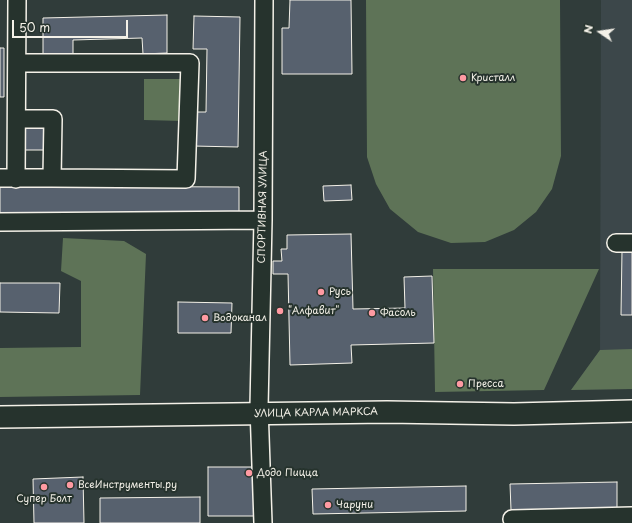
<!DOCTYPE html>
<meta charset="utf-8">
<style>
body{margin:0}
#map{position:relative;width:632px;height:523px;overflow:hidden;background:#303c3a;font-family:"Playpen Sans",sans-serif}
canvas{display:block}
.north{position:absolute;left:580px;top:12px;width:40px;height:40px;-webkit-text-stroke:3px #26332d;paint-order:stroke;rotate:283deg;font-size:11px;font-weight:700;line-height:16px;text-align:center;color:#f4f1e8}
.north::after{content:'';display:block;margin:auto;width:14px;height:18px;background:#f4f1e8;clip-path:polygon(50% 0,100% 100%,50% 72%,0 100%)}
.scale{position:absolute;left:12px;top:20px;width:116px;height:18px;box-sizing:border-box;border:2px solid #f4f1e8;border-top:0;padding-left:5px;font-size:12px;line-height:14px;white-space:nowrap;color:#f4f1e8;-webkit-text-stroke:3px #26332d;paint-order:stroke}
</style>
<div id="map">
<canvas width="632" height="523"></canvas>
<div class="north">N</div>
<div class="scale">50 m</div>
</div>
<script>
const ctx = document.querySelector('canvas').getContext('2d');
ctx.lineJoin = 'round';
function paint(path, color) {
  ctx.fillStyle = color;
  ctx.fill(path, 'evenodd');
}
function poly(rows) {
  const path = new Path2D();
  for (const r of rows) {
    path.moveTo(r[0], r[1]);
    for (let i = 2; i < r.length; i += 2) path.lineTo(r[i], r[i + 1]);
  }
  return path;
}
function trace(path, color, width, dash) {
  ctx.strokeStyle = color;
  ctx.lineWidth = width;
  ctx.lineCap = dash ? 'butt' : 'round';
  ctx.setLineDash(dash || []);
  ctx.stroke(path);
}
function drawText(font, color, halo, rows, align = 'center') {
  ctx.font = font + ' "Playpen Sans",sans-serif';
  ctx.lineWidth = 4;
  ctx.setLineDash([]);
  ctx.textBaseline = 'middle';
  ctx.strokeStyle = halo;
  ctx.fillStyle = color;
  for (const [text, x, y, turn = 0] of rows) {
    ctx.save();
    ctx.translate(x, y);
    ctx.rotate((+turn || 0) * Math.PI / 180);
    ctx.textAlign = isNaN(turn) ? turn : align;
    if (halo) ctx.strokeText(text, 0, 0);
    ctx.fillText(text, 0, 0);
    ctx.restore();
  }
}
paint(poly([
 [601,0,632,0,632,389,571,390,600,350]
]), '#3c474a');
paint(poly([
 [366,0,560,0,561,156,552,189,536,212,514,230,485,242,451,243,418,232,390,209,376,184,367,157],
 [144,79,184,79,183,121,144,120],
 [63,238,124,241,146,254,140,395,0,397,0,348,81,347,81,281,61,271],
 [433,269,599,269,544,390,435,392],
 [632,349,632,389,571,390,600,350]
]), '#5e7357');
const building = poly([
 [290,0,351,0,352,74,282,74,282,28,289,28,290,0],
 [167,15,167,53,143,54,142,38,73,40,73,58,43,59,43,18,167,15],
 [194,16,240,17,238,147,193,146,194,112,206,112,207,49,193,49,194,16],
 [0,48,4,48,4,97,0,97,0,48],
 [25,127,48,127,48,150,25,150,25,127],
 [351,185,352,200,324,201,323,186,351,185],
 [0,186,239,187,239,217,0,216,0,186],
 [351,234,353,309,405,308,404,277,432,276,434,343,351,345,352,363,290,365,288,274,273,274,273,261,282,261,281,249,287,249,287,235,351,234],
 [622,251,632,251,632,315,621,315,622,251],
 [0,283,60,283,59,313,0,312,0,283],
 [178,302,232,303,231,333,178,333,178,302],
 [208,467,257,467,257,516,208,516,208,467],
 [83,477,84,523,34,523,33,479,83,477],
 [617,482,617,508,511,510,510,484,617,482],
 [466,486,466,511,313,514,312,489,466,486],
 [200,497,200,523,100,523,100,498,200,497]
]);
paint(building, '#57616e');
trace(building, '#f4f1e8', 1);
const minor = poly([
 [17,63,190,63,186,179,52,178],
 [0,178,52,178,53,119,17,119],
 [16,179,17,0],
 [0,222,263,220],
 [616,243,632,243],
 [512,519,632,516],
 [263,523,259,407,263,220,264,0]
]);
const major = poly([
 [0,417,387,412,514,414,632,411]
]);
trace(minor, '#f4f1e8', 20);
trace(major, '#f4f1e8', 24);
trace(minor, '#26332d', 17);
trace(major, '#26332d', 21);
for (const [x, y, r, color] of [
 [463,78,4,"#ff9aa2"],
 [321,292,4,"#ff9aa2"],
 [280,311,4,"#ff9aa2"],
 [372,313,4,"#ff9aa2"],
 [205,318,4,"#ff9aa2"],
 [460,384,4,"#ff9aa2"],
 [249,473,4,"#ff9aa2"],
 [70,485,4,"#ff9aa2"],
 [44,487,4,"#ff9aa2"],
 [328,505,4,"#ff9aa2"]
]) {
  const dot = new Path2D();
  dot.arc(x, y, r, 0, 2 * Math.PI);
  ctx.fillStyle = color;
  ctx.fill(dot);
  trace(dot, '#26332d', 1.5);
}
drawText('10px', '#f4f1e8', '#26332d', [
 ["Кристалл",471,78],
 ["Русь",329,292],
 ["\"Алфавит\"",288,311],
 ["Фасоль",380,313],
 ["Водоканал",213,318],
 ["Пресса",468,384],
 ["Додо Пицца",257,473],
 ["ВсеИнструменты.ру",78,485],
 ["Супер Болт",44,499,"center"],
 ["Чаруни",336,505]
], 'left');
drawText('10px', '#f4f1e8', '#26332d', [
 ["СПОРТИВНАЯ УЛИЦА",263,207,-89],
 ["УЛИЦА КАРЛА МАРКСА",316,413,-1]
]);
</script>
